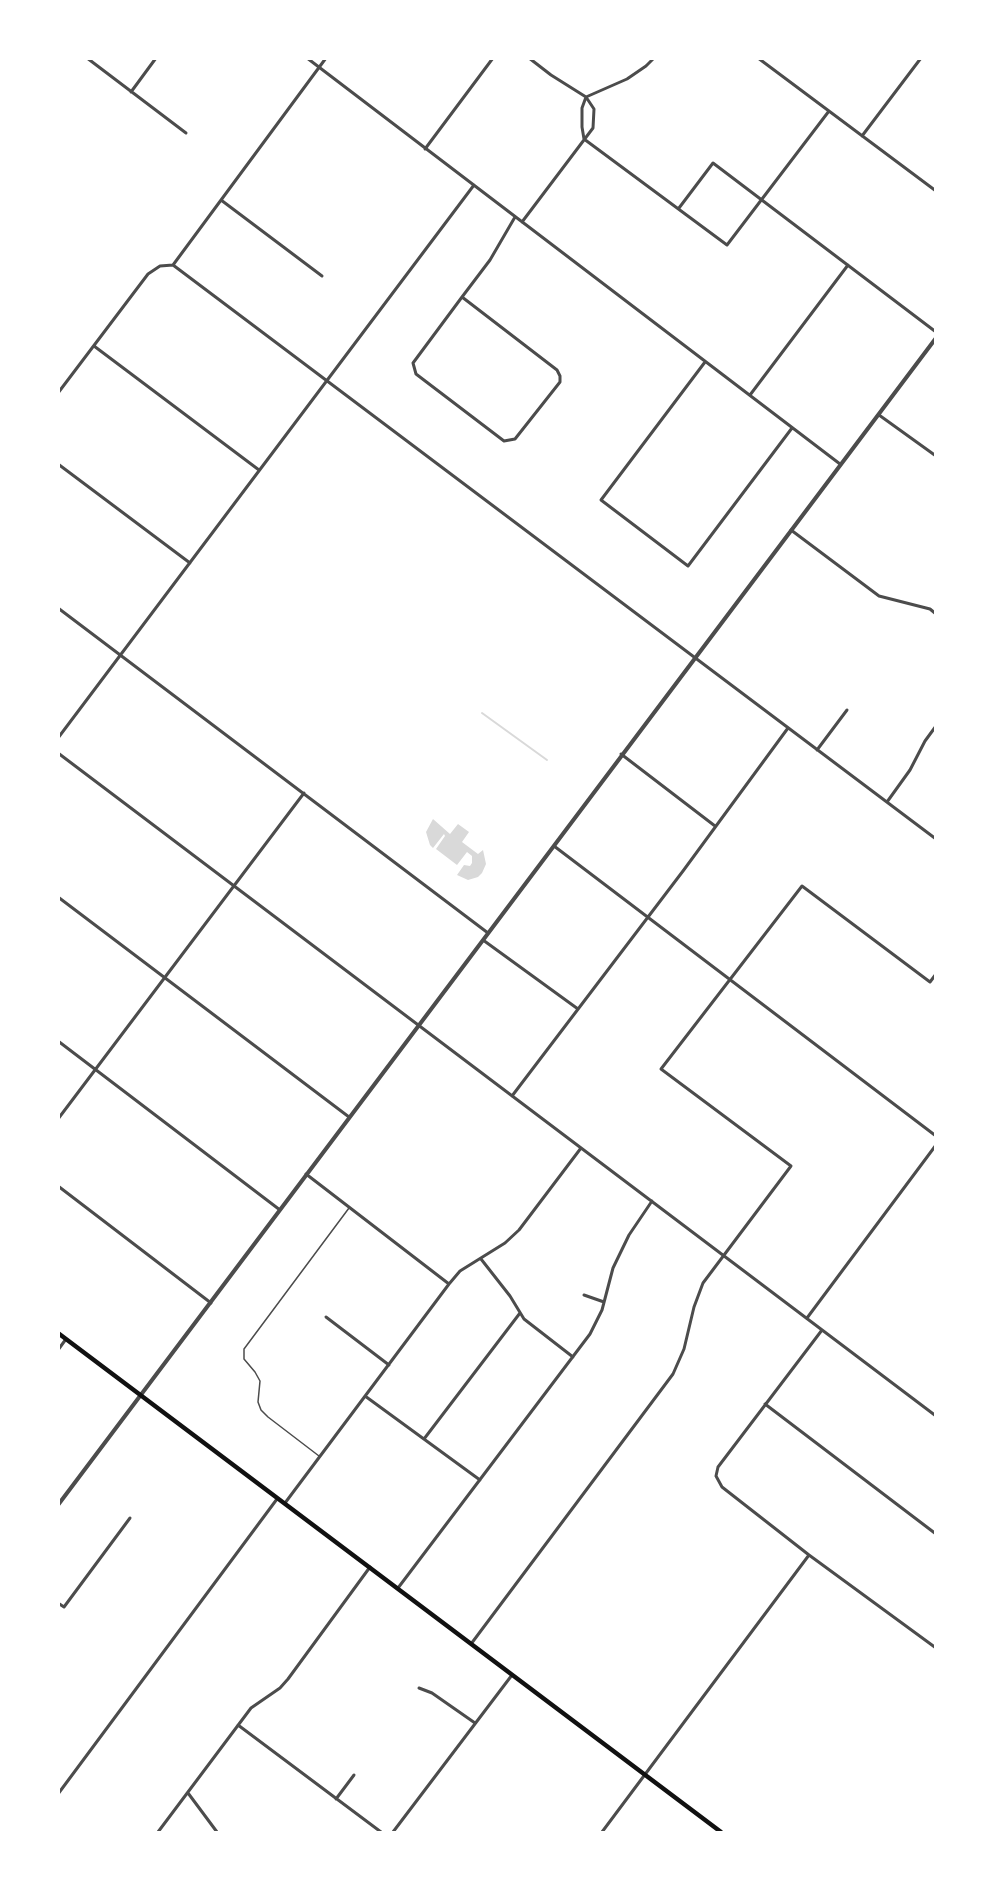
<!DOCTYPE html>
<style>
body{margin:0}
#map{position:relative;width:994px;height:1891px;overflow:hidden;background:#fff;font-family:"DM Sans",sans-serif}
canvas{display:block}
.frame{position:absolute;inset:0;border:60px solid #fff;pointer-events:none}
</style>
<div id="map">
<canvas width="994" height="1891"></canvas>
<div class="frame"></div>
</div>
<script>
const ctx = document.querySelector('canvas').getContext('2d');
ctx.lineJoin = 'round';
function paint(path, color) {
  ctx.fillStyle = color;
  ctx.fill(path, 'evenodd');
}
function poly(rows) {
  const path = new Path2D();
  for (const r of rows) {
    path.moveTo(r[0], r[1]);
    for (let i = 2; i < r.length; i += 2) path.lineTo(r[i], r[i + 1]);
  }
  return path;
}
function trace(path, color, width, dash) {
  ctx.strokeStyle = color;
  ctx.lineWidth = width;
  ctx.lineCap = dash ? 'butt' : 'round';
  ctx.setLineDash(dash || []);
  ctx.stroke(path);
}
paint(poly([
 [433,819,450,834,458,824,469,832,462,842,478,854,483,850,486,864,482,873,478,877,468,880,457,875,464,865,470,866,472,863,472,856,467,852,457,865,436,849,445,836,444,834,433,848,430,845,426,832]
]), '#d9d9d9');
trace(poly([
 [482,713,547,760]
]), '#d9d9d9', 2);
trace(poly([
 [319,1456,268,1417,261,1410,258,1402,260,1381,255,1372,244,1359,244,1349,349,1208]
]), '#4c4c4c', 1.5);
trace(poly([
 [87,58,186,133],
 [307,58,840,464],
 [758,58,936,191],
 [131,92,156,58],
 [586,97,627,79,646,66,654,58],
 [862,136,921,58],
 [584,139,727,245,829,111],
 [584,139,582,127,582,108,586,97],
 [425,149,493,58],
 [221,200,322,276],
 [679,208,713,163,936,332],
 [522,222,593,128,594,109,586,97,551,75,529,58],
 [173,265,936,839],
 [462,297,557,370,560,376,560,382,515,439,504,441,416,374,413,363,462,297],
 [462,297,490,260,515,217],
 [94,346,259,470],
 [705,362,601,500,688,566,792,428],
 [58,393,148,274,160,266,173,265,326,58],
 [750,395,848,265],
 [879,415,936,456],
 [58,464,190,563],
 [791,530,879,596,930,609,936,614],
 [58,608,488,933],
 [58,738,474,185],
 [817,750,847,710],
 [58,753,936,1416],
 [621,754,715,826],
 [887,802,910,770,925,741,936,726],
 [554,846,936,1136],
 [58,897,349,1117],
 [483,940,578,1009],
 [58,1041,280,1210],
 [512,1096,683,871,788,728],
 [58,1119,304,793],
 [306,1174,449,1284],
 [58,1186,211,1303],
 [481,1259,510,1296,524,1319,573,1357],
 [584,1295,604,1302],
 [326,1317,389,1365],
 [807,1318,936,1145],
 [822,1330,718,1467,716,1476,722,1487,809,1555,936,1648],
 [58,1350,66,1339],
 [365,1396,480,1480],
 [765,1404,936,1534],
 [424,1439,520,1313],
 [285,1503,449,1284,460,1271,505,1243,519,1230,581,1148],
 [398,1588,590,1334,602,1310,613,1268,629,1235,652,1201],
 [58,1603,64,1607,130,1518],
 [471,1644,673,1374,684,1349,694,1307,703,1283,791,1166,661,1069,802,886,930,982,936,974],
 [419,1688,432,1693,475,1723],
 [238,1725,381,1832],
 [188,1793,217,1832],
 [58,1794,277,1499],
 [336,1799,354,1775],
 [158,1832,251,1708,280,1688,288,1679,370,1567],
 [393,1832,512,1675],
 [602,1832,809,1555]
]), '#4c4c4c', 3);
trace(poly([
 [58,1505,936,338]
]), '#4c4c4c', 4);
trace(poly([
 [58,1333,721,1832]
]), '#111', 4.5);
</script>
